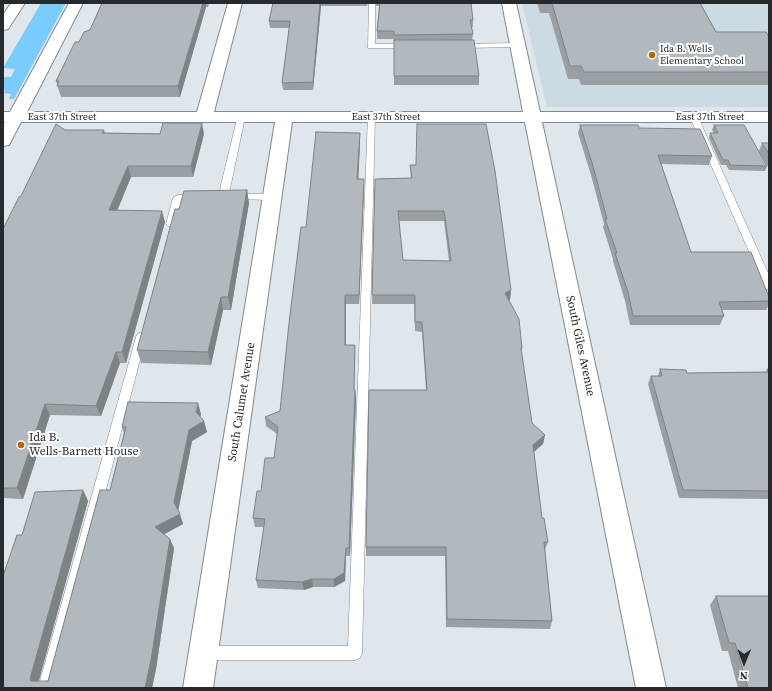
<!DOCTYPE html>
<style>
body{margin:0}
#map{position:relative;width:772px;height:691px;overflow:hidden;background:#dfe7ec;font-family:"Source Serif 4",serif}
canvas{display:block}
.frame{position:absolute;inset:0;border:4px solid #272a2c;pointer-events:none}
.north{position:absolute;left:724px;top:643px;width:40px;height:40px;-webkit-text-stroke:3px #fff;paint-order:stroke;rotate:181deg;font-size:11px;font-weight:700;line-height:16px;text-align:center;color:#272a2c}
.north::after{content:'';display:block;margin:auto;width:14px;height:18px;background:#272a2c;clip-path:polygon(50% 0,100% 100%,50% 72%,0 100%)}
</style>
<div id="map">
<canvas width="772" height="691"></canvas>
<div class="frame"></div>
<div class="north">N</div>
</div>
<script>
const ctx = document.querySelector('canvas').getContext('2d');
ctx.lineJoin = 'round';
function paint(path, color) {
  ctx.fillStyle = color;
  ctx.fill(path, 'evenodd');
}
function poly(rows) {
  const path = new Path2D();
  for (const r of rows) {
    path.moveTo(r[0], r[1]);
    for (let i = 2; i < r.length; i += 2) path.lineTo(r[i], r[i + 1]);
  }
  return path;
}
function trace(path, color, width, dash) {
  ctx.strokeStyle = color;
  ctx.lineWidth = width;
  ctx.lineCap = dash ? 'butt' : 'round';
  ctx.setLineDash(dash || []);
  ctx.stroke(path);
}
function drawText(font, color, halo, rows, align = 'center') {
  ctx.font = font + ' "Source Serif 4",serif';
  ctx.lineWidth = 4;
  ctx.setLineDash([]);
  ctx.textBaseline = 'middle';
  ctx.strokeStyle = halo;
  ctx.fillStyle = color;
  for (const [text, x, y, turn = 0] of rows) {
    ctx.save();
    ctx.translate(x, y);
    ctx.rotate((+turn || 0) * Math.PI / 180);
    ctx.textAlign = isNaN(turn) ? turn : align;
    if (halo) ctx.strokeText(text, 0, 0);
    ctx.fillText(text, 0, 0);
    ctx.restore();
  }
}
paint(poly([
 [522,3,769,3,769,107,547,107]
]), '#ccdae3');
paint(poly([
 [41,3,66,3,14,99,9,99,11,94,4,93,5,90,3,89,3,80,5,77,11,77,15,69,3,68]
]), '#79ccff');
const lane = poly([
 [369,3,375,3,375,44,411,44,411,48,368,48,369,3],
 [518,43,521,43,521,47,461,48,457,46,461,44,518,43],
 [238,115,244,115,245,117,230,189,225,192,220,189,238,115],
 [368,115,371,115,375,117,362,653,360,658,355,660,204,660,199,658,197,653,199,648,204,646,348,646,368,115],
 [691,115,694,115,698,117,769,275,769,290,765,289,764,286,690,117,691,115],
 [233,194,273,194,278,197,273,200,230,199,228,197,230,195,233,194],
 [178,195,196,195,201,198,196,201,182,201,176,224,174,226,168,226,166,224,173,198,178,195],
 [141,333,145,334,146,337,54,688,38,688,136,337,137,334,141,333]
]);
const street = poly([
 [69,3,83,3,27,112,197,112,228,3,242,3,214,112,523,112,502,3,516,3,540,112,769,112,769,122,542,122,666,688,636,688,525,122,292,122,213,688,183,688,275,122,21,122,9,145,3,146,3,125,5,122,3,122,3,112,10,112,69,3]
]);
const secondary = poly([
 [11,3,25,3,8,29,3,30,3,15,11,3]
]);
trace(lane, '#838a8e', 1);
trace(street, '#838a8e', 2);
trace(secondary, '#838a8e', 2);
paint(lane, '#fff');
paint(street, '#fff');
paint(secondary, '#fff');
paint(poly([
 [102,3,209,3,208,7,206,7,180,97,61,97,56,81,79,42,90,30],
 [273,3,368,3,367,6,321,6,313,90,283,90,282,83,289,28,270,28,269,21],
 [376,3,471,3,473,20,473,27,471,27,473,34,472,40,479,76,479,85,394,85,394,39,377,39,377,31,379,6,376,6],
 [537,3,700,3,716,32,769,37,769,85,581,85,579,79,568,79,549,13,540,13],
 [580,125,639,128,712,156,709,165,661,164,691,252,769,297,769,304,766,310,722,310,724,316,720,325,630,325,625,301,613,261,613,259,603,227,604,224,591,175,578,133],
 [714,125,767,166,765,171,729,170,726,165,721,165,709,138,710,133,714,133,712,130],
 [65,130,104,130,105,133,204,134,193,177,131,177,117,210,165,222,126,363,120,363,101,416,50,415,23,499,3,498,3,229,21,196],
 [360,133,360,142,358,179,364,188,359,304,346,304,346,345,355,355,354,390,355,390,356,399,350,556,346,556,345,581,334,587,313,587,304,590,258,588,256,580,264,527,255,527,253,518,261,491,274,458,277,434,266,426,265,417,280,411],
 [762,143,769,143,769,168,759,151],
 [410,165,511,290,510,300,509,300,522,348,521,352,532,423,545,435,543,444,534,452,542,518,548,542,545,550,552,621,550,629,446,627,445,556,366,556,366,547,426,390,422,332,415,331,414,304,372,304,375,179,411,178],
 [399,221,444,221,449,261,403,260],
 [247,190,249,203,231,310,223,310,211,365,141,363,137,350,179,209],
 [660,369,687,373,766,372,767,369,769,369,769,499,679,498,648,384,651,376,658,376],
 [201,414,200,417,207,432,192,441,178,510,183,524,164,534,174,548,156,669,152,688,3,688,22,535,83,490,88,501,38,681,48,681,110,490,124,433,122,427],
 [716,596,769,688,738,688,728,651,722,651,710,605]
]), '#999fa3');
paint(poly([
 [203,3,206,3,206,7,180,97,178,86],
 [320,3,321,3,321,6,313,90,313,82],
 [202,123,204,134,193,177,191,166],
 [360,133,360,142,358,188,357,179],
 [128,166,131,177,113,221,109,210],
 [364,179,364,188,359,304,359,295],
 [247,190,249,203,231,310,228,297],
 [162,211,165,222,126,363,122,352],
 [511,290,510,300,503,303,505,293],
 [345,295,346,304,346,354,345,345],
 [221,297,223,310,211,365,208,352],
 [116,352,120,363,101,416,96,406],
 [355,390,356,399,350,556,349,548],
 [198,403,201,414,199,422,196,412],
 [45,404,50,415,23,499,17,488],
 [204,421,207,432,192,441,178,512,174,502,189,430],
 [545,435,543,444,531,454,533,445],
 [83,490,88,501,37,688,30,679],
 [180,514,183,524,159,537,155,527],
 [170,539,174,548,156,669,152,688,145,688],
 [346,548,346,556,345,581,334,587,334,579],
 [312,579,313,587,304,590,302,582]
]), '#7d8285');
const building = poly([
 [102,3,203,3,178,86,57,86,59,81,56,81,75,42,79,42,84,32,90,30,102,3],
 [273,3,320,3,313,82,282,83,290,21,269,21,273,3],
 [380,3,471,3,473,20,470,20,473,34,394,35,394,31,377,31,380,3],
 [552,3,700,3,716,32,766,32,769,37,769,72,584,72,581,66,570,66,552,3],
 [394,40,474,40,479,76,394,76,394,40],
 [163,123,202,123,191,166,128,166,109,210,162,211,122,352,116,352,96,406,45,404,17,488,3,488,3,229,19,197,21,196,56,124,65,130,104,130,102,133,160,134,163,123],
 [417,124,486,124,495,171,511,290,505,293,519,319,522,348,521,348,532,423,545,435,533,445,542,518,544,518,548,542,544,542,552,621,447,619,446,547,366,547,369,390,427,390,422,322,415,322,415,295,372,295,375,179,412,178,410,165,416,165,417,124],
 [398,211,444,211,451,261,403,260,398,211],
 [580,125,638,125,639,128,700,129,712,156,658,155,691,252,751,252,769,297,769,301,719,302,724,316,633,316,628,292,615,253,617,253,605,219,607,219,593,166,580,125],
 [714,125,744,125,767,166,730,165,728,160,723,160,710,133,718,133,714,125],
 [316,132,360,133,357,179,364,179,359,295,345,295,345,345,355,345,354,390,355,390,349,548,346,548,344,573,334,579,312,579,302,582,256,580,265,519,253,518,257,491,261,491,265,458,274,458,278,427,265,417,280,411,289,323,301,227,306,227,316,132],
 [762,143,769,143,769,154,762,143],
 [247,190,228,297,221,297,208,352,137,350,175,209,179,209,184,191,247,190],
 [660,369,686,370,687,373,769,372,767,369,769,369,769,491,683,490,651,376,662,376,660,369],
 [128,402,198,403,196,412,204,421,189,430,174,502,180,514,155,527,170,539,151,660,145,688,3,688,3,576,17,535,22,535,35,492,83,490,30,679,31,681,48,681,100,490,110,490,126,427,122,427,128,402],
 [716,596,769,596,769,688,748,688,735,643,729,643,716,596]
]);
paint(building, '#b2b9be');
trace(building, '#7d8285', 1);
for (const [x, y, r, color] of [
 [652,55,4,"#be6504"],
 [21,445,4,"#be6504"]
]) {
  const dot = new Path2D();
  dot.arc(x, y, r, 0, 2 * Math.PI);
  ctx.fillStyle = color;
  ctx.fill(dot);
  trace(dot, '#fff', 1.5);
}
drawText('10px', '#272a2c', '#fff', [
 ["Ida B. Wells",660,49],
 ["Elementary School",660,61]
], 'left');
drawText('10px', '#272a2c', '#fff', [
 ["East 37th Street",62,117],
 ["East 37th Street",386,117],
 ["East 37th Street",710,117]
]);
drawText('12px', '#272a2c', '#fff', [
 ["South Giles Avenue",580,346,78],
 ["South Calumet Avenue",242,402,-81]
]);
drawText('12px', '#272a2c', '#fff', [
 ["Ida B.",29,438],
 ["Wells-Barnett House",29,452]
], 'left');
</script>
